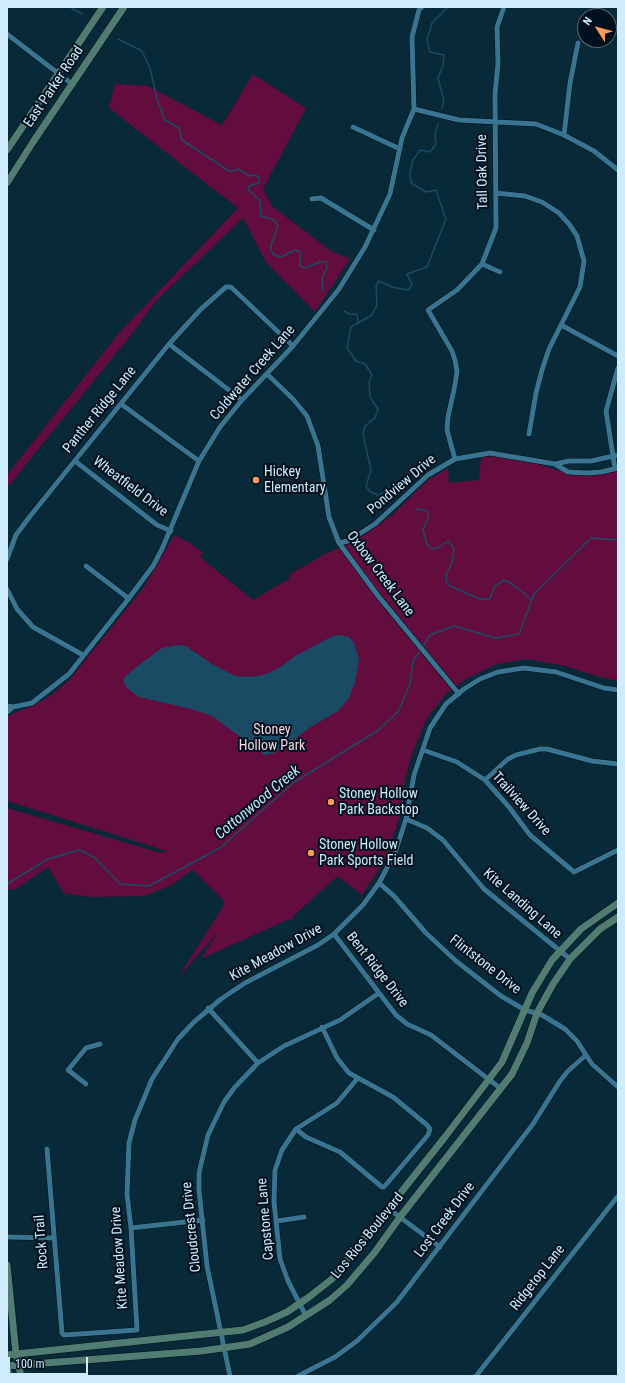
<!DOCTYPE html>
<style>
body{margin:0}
#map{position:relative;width:625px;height:1383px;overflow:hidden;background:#082937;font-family:"Roboto Condensed",sans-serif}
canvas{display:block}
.frame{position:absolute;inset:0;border:8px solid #ceecfc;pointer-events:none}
.north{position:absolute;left:577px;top:8px;width:40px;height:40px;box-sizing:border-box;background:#00101c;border:1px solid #526876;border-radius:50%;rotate:306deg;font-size:11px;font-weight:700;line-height:16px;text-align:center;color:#ceecfc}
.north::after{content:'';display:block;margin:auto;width:14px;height:18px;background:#ff9b5a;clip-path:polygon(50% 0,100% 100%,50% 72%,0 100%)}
.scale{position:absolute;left:8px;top:1357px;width:80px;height:18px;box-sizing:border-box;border:2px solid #ceecfc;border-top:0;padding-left:5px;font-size:12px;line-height:14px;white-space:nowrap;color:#ceecfc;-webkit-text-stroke:3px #00101c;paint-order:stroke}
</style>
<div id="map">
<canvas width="625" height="1383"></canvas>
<div class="frame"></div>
<div class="north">N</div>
<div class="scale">100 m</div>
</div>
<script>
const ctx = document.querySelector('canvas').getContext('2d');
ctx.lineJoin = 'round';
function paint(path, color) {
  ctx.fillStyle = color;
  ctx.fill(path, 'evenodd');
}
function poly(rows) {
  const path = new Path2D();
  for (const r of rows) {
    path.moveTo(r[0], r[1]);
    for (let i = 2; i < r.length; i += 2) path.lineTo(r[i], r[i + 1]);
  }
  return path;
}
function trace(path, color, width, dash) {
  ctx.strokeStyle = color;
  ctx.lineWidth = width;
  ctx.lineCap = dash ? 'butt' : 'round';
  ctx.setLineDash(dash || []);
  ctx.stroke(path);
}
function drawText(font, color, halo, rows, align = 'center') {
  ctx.font = font + ' "Roboto Condensed",sans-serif';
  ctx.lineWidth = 4;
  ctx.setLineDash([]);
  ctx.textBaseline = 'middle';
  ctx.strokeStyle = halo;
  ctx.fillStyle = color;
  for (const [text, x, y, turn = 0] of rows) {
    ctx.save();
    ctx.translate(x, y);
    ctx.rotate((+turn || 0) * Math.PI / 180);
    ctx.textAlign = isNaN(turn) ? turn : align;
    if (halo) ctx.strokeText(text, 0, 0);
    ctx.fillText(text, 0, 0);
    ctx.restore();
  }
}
paint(poly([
 [253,74,306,108,263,189,272,206,331,251,350,259,315,312,266,262,243,218,155,302,131,335,7,488,7,475,119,333,238,208,109,108,115,84,148,86,222,125],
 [495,456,516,457,566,473,585,476,604,474,618,471,618,681,600,677,565,666,527,659,497,664,466,679,446,694,427,718,412,754,404,784,399,819,387,854,379,869,362,895,338,876,292,917,294,919,287,920,201,959,217,933,178,978,222,908,224,901,193,870,170,886,144,896,90,897,64,893,48,867,16,889,7,890,7,808,161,853,167,851,7,801,7,716,34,705,50,696,69,680,144,587,173,537,176,536,190,543,203,553,200,557,253,600,289,579,290,574,327,553,350,544,373,529,392,515,428,480,448,468,449,483,479,480,481,457]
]), '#630c3e');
paint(poly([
 [341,635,349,637,354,643,359,659,355,682,349,698,338,711,309,728,289,744,274,753,265,755,212,716,191,709,139,697,126,687,123,679,135,668,162,648,178,645,186,646,212,664,235,676,251,677,267,674,282,666,295,656,333,636]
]), '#194c64');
trace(poly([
 [70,7,82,14],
 [118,39,142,51,150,68,157,99,165,120,179,128,182,140,226,169,231,172,238,169,250,176,256,175,259,178,259,183,249,186,248,190,260,200,261,216,274,220,278,226,271,245,271,250,274,255,281,257,295,250,300,252,300,266,305,268,320,262,326,262,327,268,322,279,323,291],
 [442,108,444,101,438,78,443,66,444,55,430,52,427,40,432,23,448,7],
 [344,311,349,314,357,314,358,322],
 [385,492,378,495,369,491,366,486,371,470,363,434,365,426,375,418,378,409,370,397,369,383,372,375,365,364,356,361,347,348,351,327,372,315,377,305,376,286,379,281,392,287,408,290,412,285,407,274,427,267,446,219,436,190,426,192,411,183,410,173,413,160,420,150,430,152,436,144,435,134,438,124],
 [417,509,428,511,428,517,423,530,427,545,433,549,438,548,446,542,449,542,454,549,452,563,447,572,446,581,450,586,480,599,490,599,495,586,504,580,511,583,532,600],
 [423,647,430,635,454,626,496,638,519,634,534,594,591,538,618,540],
 [7,884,48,859,79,850,94,857,120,884,149,886,220,848,293,783,377,731,398,712,410,684,413,661,421,650]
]), '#194c64', 1.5);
const minor = poly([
 [7,34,72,84],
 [414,109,459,120,536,124,564,135,594,151,618,170],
 [353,127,400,149],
 [564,135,570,83,578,43],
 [496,193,525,196,542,202,559,213,569,224,577,236,584,261,580,287,549,349,542,370,536,393,529,434],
 [312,199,321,198,374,230],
 [482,264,500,272],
 [561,325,618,356],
 [169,344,242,400],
 [267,374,293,399,307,416,318,446,329,517,339,543,379,597,459,694],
 [121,404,199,461],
 [618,455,591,461,569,461,555,464,568,472,587,473,601,472,618,468],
 [455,459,447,430,448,417,455,385,457,371,455,360,452,351,428,310,457,290,482,264,496,228,495,94,498,64,497,27,504,7],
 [75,461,157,525,171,531],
 [615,469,606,411,618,368],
 [339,543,348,541,375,524,428,475,455,459,490,453,555,464],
 [7,559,16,535,31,515,169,344,201,309,226,287,231,287,293,346],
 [86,566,128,598],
 [7,589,17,609,33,627,83,655],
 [7,706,13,707,7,712],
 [13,707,32,703,69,674,126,602,153,566,162,549,199,461,220,427,242,400,293,346,339,289,365,247,390,194,402,138,414,109,412,37,419,10,422,7],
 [423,750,457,762,485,780,509,807,530,835,574,872,618,850],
 [485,780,508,759,516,755,540,749,547,749,592,761,618,764],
 [406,819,427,828,443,840,484,889,570,959],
 [379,883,394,896,426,933,456,961,501,996,525,1010,542,1015,565,1029,577,1041,592,1064,618,1087],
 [334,934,396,1015,407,1024,431,1035,500,1088],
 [208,1008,258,1063],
 [86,1084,68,1070,86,1048,100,1044],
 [296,1129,306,1137,340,1152,382,1187,384,1187,428,1135,430,1129,427,1125,393,1097,349,1073,337,1058,322,1027],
 [47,1149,62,1333,64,1335,137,1330,131,1228,127,1194,129,1143,135,1120,152,1079,178,1039,194,1022,221,999,245,983,318,945,334,934,363,905,379,883,395,853,406,819,414,775,430,728,446,704,464,689,480,679,498,672,524,668,556,672,604,688,618,690],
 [389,1209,440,1247],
 [277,1221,304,1217],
 [131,1228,203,1220],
 [7,1237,54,1238],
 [306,1316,288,1281,280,1259,274,1202,275,1170,282,1150,296,1129,337,1103,357,1079],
 [230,1376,207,1266,199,1190,199,1173,208,1135,224,1102,235,1087,258,1063,284,1046,340,1020,379,993],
 [298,1376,335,1357,357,1341,397,1302,533,1124,560,1081,568,1071,586,1055],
 [476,1376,618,1196]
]);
const secondary = poly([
 [7,150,103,7],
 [7,183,33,142,124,7],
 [7,1265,16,1354,21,1376],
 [7,1355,243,1330,265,1322,287,1312,309,1297,332,1279,445,1137,502,1062,532,993,552,960,581,929,618,903],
 [7,1366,202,1351,250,1344,288,1327,330,1300,347,1285,375,1252,400,1217,512,1074,527,1043,537,1013,553,984,570,959,600,929,618,917],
 [7,1367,9,1376]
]);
trace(minor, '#011019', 6);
trace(secondary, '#011019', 8);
trace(minor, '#397491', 5);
trace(secondary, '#517c72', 7);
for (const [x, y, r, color] of [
 [256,480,4,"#ff9b5a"],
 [331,802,4,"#ff9b5a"],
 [311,853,4,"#ff9b5a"]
]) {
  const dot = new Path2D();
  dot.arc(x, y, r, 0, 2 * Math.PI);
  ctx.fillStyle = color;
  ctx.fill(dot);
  trace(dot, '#00101c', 1.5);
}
drawText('14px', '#ceecfc', '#00101c', [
 ["East Parker Road",54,87,-56],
 ["Tall Oak Drive",483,172,-91],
 ["Coldwater Creek Lane",253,373,-49],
 ["Panther Ridge Lane",100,410,-51],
 ["Pondview Drive",402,485,-40],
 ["Wheatfield Drive",130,487,37],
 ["Oxbow Creek Lane",380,574,53],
 ["Trailview Drive",521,804,48],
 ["Kite Landing Lane",522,904,41],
 ["Kite Meadow Drive",276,953,-29],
 ["Flintstone Drive",485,965,38],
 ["Bent Ridge Drive",377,970,52],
 ["Capstone Lane",266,1219,-95],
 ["Lost Creek Drive",445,1220,-53],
 ["Cloudcrest Drive",192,1227,-96],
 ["Los Rios Boulevard",368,1236,-51],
 ["Rock Trail",42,1242,-94],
 ["Kite Meadow Drive",120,1258,-94],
 ["Ridgetop Lane",538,1278,-52]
]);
drawText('14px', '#ceecfc', '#00101c', [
 ["Hickey",264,472],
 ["Elementary",264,488],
 ["Stoney Hollow",339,794],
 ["Park Backstop",339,810],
 ["Stoney Hollow",319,845],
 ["Park Sports Field",319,861]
], 'left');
drawText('14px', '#f5d5e2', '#00101c', [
 ["Stoney",272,730],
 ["Hollow Park",272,746]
]);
drawText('italic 15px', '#c6e4f5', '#00101c', [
 ["Cottonwood Creek",258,803,-40]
]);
</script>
